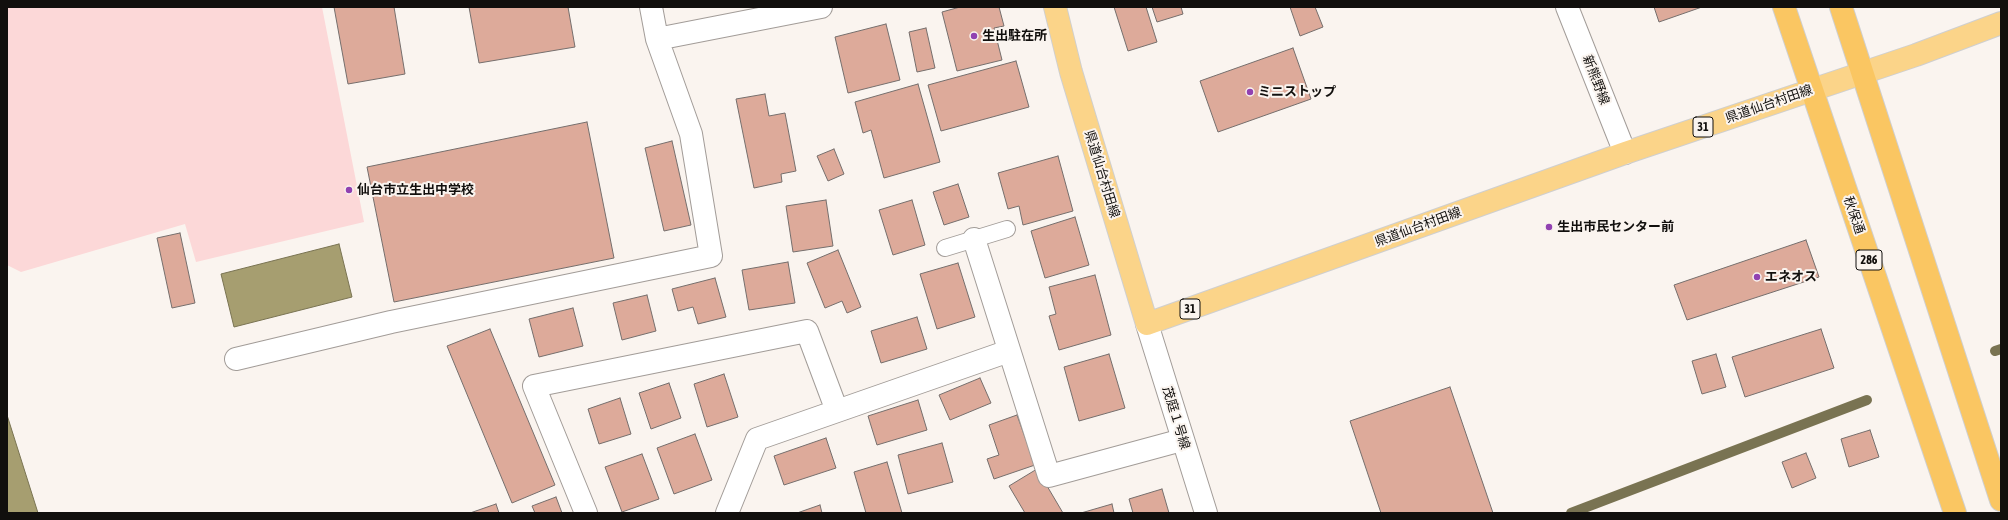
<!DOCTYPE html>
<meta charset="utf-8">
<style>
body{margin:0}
#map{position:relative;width:2008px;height:520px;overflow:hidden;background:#faf4ef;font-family:"Asap Condensed",sans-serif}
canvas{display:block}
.frame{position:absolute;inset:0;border:8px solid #110f0d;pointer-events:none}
</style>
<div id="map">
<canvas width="2008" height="520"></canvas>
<div class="frame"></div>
</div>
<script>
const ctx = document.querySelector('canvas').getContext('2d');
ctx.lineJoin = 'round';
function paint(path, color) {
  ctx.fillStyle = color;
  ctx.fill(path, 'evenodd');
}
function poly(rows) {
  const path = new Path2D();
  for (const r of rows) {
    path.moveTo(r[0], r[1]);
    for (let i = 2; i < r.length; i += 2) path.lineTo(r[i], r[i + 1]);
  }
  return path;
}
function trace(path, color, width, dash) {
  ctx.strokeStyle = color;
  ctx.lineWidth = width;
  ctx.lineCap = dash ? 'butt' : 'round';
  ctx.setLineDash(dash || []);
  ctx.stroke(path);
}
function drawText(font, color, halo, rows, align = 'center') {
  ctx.font = font + ' "Asap Condensed","Noto Sans JP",sans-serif';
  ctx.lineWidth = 4;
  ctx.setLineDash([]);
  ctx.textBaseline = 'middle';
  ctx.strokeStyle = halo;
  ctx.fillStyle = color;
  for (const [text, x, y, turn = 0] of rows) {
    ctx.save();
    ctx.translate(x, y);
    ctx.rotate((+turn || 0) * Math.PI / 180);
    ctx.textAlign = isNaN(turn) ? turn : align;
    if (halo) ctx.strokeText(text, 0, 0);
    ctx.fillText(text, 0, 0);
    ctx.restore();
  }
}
paint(poly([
 [7,7,322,7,364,222,196,262,185,224,21,272,7,265]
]), '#fcd8d8');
const water = poly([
 [339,244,352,297,234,327,221,274,339,244],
 [7,415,38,513,7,513,7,415]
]);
paint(water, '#a69e70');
trace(water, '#797352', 1);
trace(poly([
 [1995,351,2001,349],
 [1571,513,1867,400]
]), '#797352', 10);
const building = poly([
 [334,7,394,7,405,74,348,84,334,7],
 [469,7,568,7,575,47,479,63,469,7],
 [960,7,999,7,1004,26,994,28,1002,60,957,71,942,12,960,7],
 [1114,7,1146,7,1157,42,1128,51,1114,7],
 [1152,7,1181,7,1183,14,1157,22,1152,7],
 [1290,7,1315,7,1323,27,1300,36,1290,7],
 [1654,7,1702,7,1659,22,1654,7],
 [886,24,900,80,848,93,835,37,886,24],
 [926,28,935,68,917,72,909,32,926,28],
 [1293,48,1311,99,1218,132,1200,81,1293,48],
 [1016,61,1029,107,941,131,928,85,1016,61],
 [918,84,940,162,884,178,871,130,863,133,855,102,918,84],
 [765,94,769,116,785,113,796,171,781,174,782,182,754,188,736,99,765,94],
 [587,122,614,258,394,302,367,167,587,122],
 [672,141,691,225,664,231,645,148,672,141],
 [834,149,844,174,828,181,817,156,834,149],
 [1058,156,1073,211,1023,225,1019,206,1008,209,998,173,1058,156],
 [958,184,969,217,944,225,933,192,958,184],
 [826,200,833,246,793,252,786,206,826,200],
 [912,200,925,245,893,255,879,210,912,200],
 [1075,217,1089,265,1045,278,1031,231,1075,217],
 [180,233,195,303,172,308,157,238,180,233],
 [1806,240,1819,277,1687,320,1674,285,1806,240],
 [838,250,861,307,847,313,842,301,825,308,807,263,838,250],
 [788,262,795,303,749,310,742,270,788,262],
 [958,263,975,317,937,329,920,274,958,263],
 [1095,275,1111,335,1059,350,1049,316,1056,314,1049,287,1095,275],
 [715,278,726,317,698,324,693,307,678,311,672,289,715,278],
 [647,295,656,331,622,340,613,303,647,295],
 [573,308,583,346,539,357,529,319,573,308],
 [917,317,927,349,881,363,871,331,917,317],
 [490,329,555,485,512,503,447,346,490,329],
 [1821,329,1834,368,1745,397,1732,357,1821,329],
 [1109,354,1125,408,1079,421,1064,367,1109,354],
 [1716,354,1726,387,1702,394,1692,361,1716,354],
 [724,374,738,417,707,427,694,384,724,374],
 [980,378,991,403,950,420,939,395,980,378],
 [669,383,681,418,651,429,639,393,669,383],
 [1450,387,1493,513,1381,513,1350,421,1450,387],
 [620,398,631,434,599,444,588,409,620,398],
 [918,400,927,430,877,445,868,416,918,400],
 [1017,415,1035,465,994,479,987,459,999,455,989,425,1017,415],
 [1870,430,1879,457,1849,467,1841,439,1870,430],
 [695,434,712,480,674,494,657,448,695,434],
 [826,438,836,468,784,485,774,456,826,438],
 [942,443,953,482,908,494,898,455,942,443],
 [1806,453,1816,478,1792,488,1782,462,1806,453],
 [642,454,659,499,622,512,605,467,642,454],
 [887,462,902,513,866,513,854,472,887,462],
 [1037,469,1063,513,1025,513,1009,486,1037,469],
 [1162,489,1169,513,1133,513,1129,499,1162,489],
 [556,497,562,513,535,513,532,506,556,497],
 [496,504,499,513,470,513,496,504],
 [1112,504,1114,513,1081,513,1112,504],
 [820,505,822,513,797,513,820,505]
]);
paint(building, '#ddaa9a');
trace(building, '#756e6c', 1);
const service = poly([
 [945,248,1007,229]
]);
const minor = poly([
 [1567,7,1625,153],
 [657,39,821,7],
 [974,239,1049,476,1182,440],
 [236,359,391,322,711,256,691,134,657,39,651,7],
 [586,513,534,386,807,331,837,411],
 [727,513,757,439,1009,351]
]);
const tertiary = poly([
 [1147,324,1206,513]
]);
const primary = poly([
 [1055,7,1071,72,1147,324,1625,153,1916,55,2001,23]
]);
const trunk = poly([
 [1784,7,1955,513],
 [1841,7,2001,500]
]);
trace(service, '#a29c98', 18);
trace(minor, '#a29c98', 24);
trace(tertiary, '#a29c98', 24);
trace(primary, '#cfcfcf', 24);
trace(trunk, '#cfcfcf', 24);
trace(service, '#fff', 16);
trace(minor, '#fff', 22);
trace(tertiary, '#fff', 22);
trace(primary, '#fbd489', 22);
trace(trunk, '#fac662', 22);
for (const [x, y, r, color] of [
 [974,36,4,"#9141b1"],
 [1250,92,4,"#9141b1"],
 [349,190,4,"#9141b1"],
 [1549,227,4,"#9141b1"],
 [1757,277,4,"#9141b1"]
]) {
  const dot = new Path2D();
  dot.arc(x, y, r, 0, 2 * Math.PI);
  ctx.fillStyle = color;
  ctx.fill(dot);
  trace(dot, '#faf4ef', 1.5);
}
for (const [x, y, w] of [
 [1703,127,20],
 [1869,260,26],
 [1190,309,20]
]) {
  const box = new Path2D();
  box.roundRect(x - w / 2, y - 10, w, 20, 3);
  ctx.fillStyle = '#faf4ef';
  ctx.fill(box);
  trace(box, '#110f0d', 1);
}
drawText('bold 12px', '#110f0d', null, [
 ["31",1703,127],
 ["286",1869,260],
 ["31",1190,309]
]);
drawText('bold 13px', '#110f0d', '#faf4ef', [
 ["生出駐在所",982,36],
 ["ミニストップ",1258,92],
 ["仙台市立生出中学校",357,190],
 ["生出市民センター前",1557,227],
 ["エネオス",1765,277]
], 'left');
drawText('13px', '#110f0d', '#faf4ef', [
 ["新熊野線",1596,80,69],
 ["県道仙台村田線",1769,104,-19],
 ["県道仙台村田線",1102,174,73],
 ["秋保通",1854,215,71],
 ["県道仙台村田線",1418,227,-20],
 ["茂庭１号線",1176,418,73]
]);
</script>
